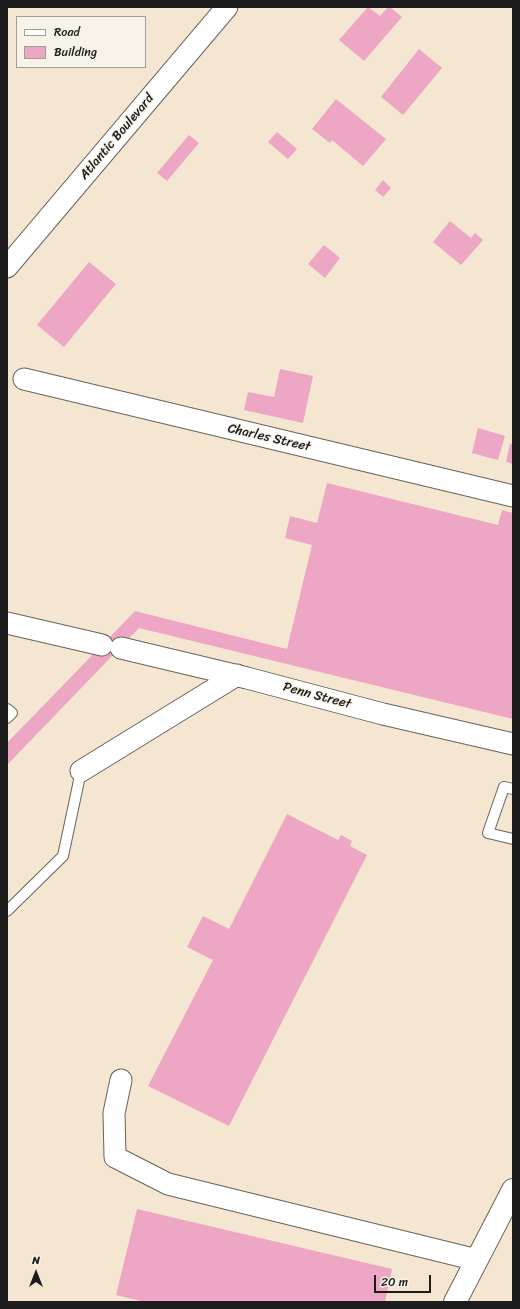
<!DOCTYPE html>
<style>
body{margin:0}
#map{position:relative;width:520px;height:1309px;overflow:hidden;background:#f5e6d1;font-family:Sriracha,sans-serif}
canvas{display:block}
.frame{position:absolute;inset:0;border:8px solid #1c1c1c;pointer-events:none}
.legend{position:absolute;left:16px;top:16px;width:130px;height:52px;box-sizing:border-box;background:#f7f3e8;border:1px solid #9f9d96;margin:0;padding:5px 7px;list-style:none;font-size:12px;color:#1c1c1c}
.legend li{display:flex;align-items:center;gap:8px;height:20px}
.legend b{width:20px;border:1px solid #9f9d96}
.north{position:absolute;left:16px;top:1253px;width:40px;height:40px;-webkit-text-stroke:3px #f7f3e8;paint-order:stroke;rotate:0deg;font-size:11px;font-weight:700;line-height:16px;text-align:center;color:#1c1c1c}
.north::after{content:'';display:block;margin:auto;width:14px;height:18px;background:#1c1c1c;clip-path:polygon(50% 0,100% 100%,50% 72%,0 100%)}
.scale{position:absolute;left:374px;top:1275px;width:57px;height:18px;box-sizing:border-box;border:2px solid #1c1c1c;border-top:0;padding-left:5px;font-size:12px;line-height:14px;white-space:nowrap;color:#1c1c1c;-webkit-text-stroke:3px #f7f3e8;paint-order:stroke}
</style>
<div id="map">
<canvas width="520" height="1309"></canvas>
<div class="frame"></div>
<ul class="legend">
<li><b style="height:5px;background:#fff"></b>Road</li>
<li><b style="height:11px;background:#eda6c4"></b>Building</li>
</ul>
<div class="north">N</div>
<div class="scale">20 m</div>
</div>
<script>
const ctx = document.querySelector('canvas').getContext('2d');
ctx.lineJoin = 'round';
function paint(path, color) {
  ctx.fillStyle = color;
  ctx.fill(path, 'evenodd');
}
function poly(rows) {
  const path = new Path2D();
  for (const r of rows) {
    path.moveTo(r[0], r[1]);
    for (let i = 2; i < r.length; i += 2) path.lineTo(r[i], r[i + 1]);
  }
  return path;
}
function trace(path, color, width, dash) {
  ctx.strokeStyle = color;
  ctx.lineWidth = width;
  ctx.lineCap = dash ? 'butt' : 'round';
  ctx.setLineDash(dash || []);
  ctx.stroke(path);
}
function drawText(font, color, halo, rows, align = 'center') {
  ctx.font = font + ' Sriracha,sans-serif';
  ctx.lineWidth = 3;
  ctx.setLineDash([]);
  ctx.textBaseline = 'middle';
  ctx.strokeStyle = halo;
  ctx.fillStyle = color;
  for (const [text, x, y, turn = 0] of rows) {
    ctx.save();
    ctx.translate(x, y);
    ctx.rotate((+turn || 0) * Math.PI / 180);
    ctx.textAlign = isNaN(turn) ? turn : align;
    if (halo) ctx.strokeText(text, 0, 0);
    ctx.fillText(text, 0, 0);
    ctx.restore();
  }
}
paint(poly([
 [368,7,380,16,388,7,390,7,402,17,364,61,339,40],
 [419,49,442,68,403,115,381,97],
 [336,99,386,139,363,166,332,140,330,143,312,129],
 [277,132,297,149,288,159,268,142],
 [189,135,199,143,167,181,157,173],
 [383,180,391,188,383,197,375,190],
 [450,221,471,238,475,233,483,240,461,265,433,242],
 [324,245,340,258,325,278,308,264],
 [89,262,116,284,64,347,37,325],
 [280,369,313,376,303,423,244,410,248,392,274,397],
 [478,428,505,436,498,460,472,453],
 [510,444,513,444,513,464,506,462],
 [327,483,498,525,502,510,513,513,513,719,139,628,7,765,7,743,135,611,287,649,312,545,285,538,290,516,317,523],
 [287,814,338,840,341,835,352,841,350,846,367,855,229,1126,148,1086,213,960,187,947,203,916,229,929],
 [137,1209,392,1269,385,1302,145,1302,116,1295]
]), '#eda6c4');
const lane = poly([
 [7,709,12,713,7,718],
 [513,789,504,787,488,833,513,839],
 [7,911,63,856,81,771]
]);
const street = poly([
 [7,267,227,7],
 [24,379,513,496],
 [7,623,102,645],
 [121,648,247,678,383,714,513,744],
 [81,771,237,675],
 [121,1080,114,1113,115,1157,168,1184,477,1260]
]);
const secondary = poly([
 [455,1302,513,1190]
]);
trace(lane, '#68635b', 12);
trace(street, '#68635b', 23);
trace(secondary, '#68635b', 24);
trace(lane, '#fff', 10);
trace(street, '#fff', 21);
trace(secondary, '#fff', 22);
drawText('13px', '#1c1c1c', '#f7f3e8', [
 ["Atlantic Boulevard",117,137,-50],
 ["Charles Street",269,438,13],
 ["Penn Street",317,696,15]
]);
</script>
